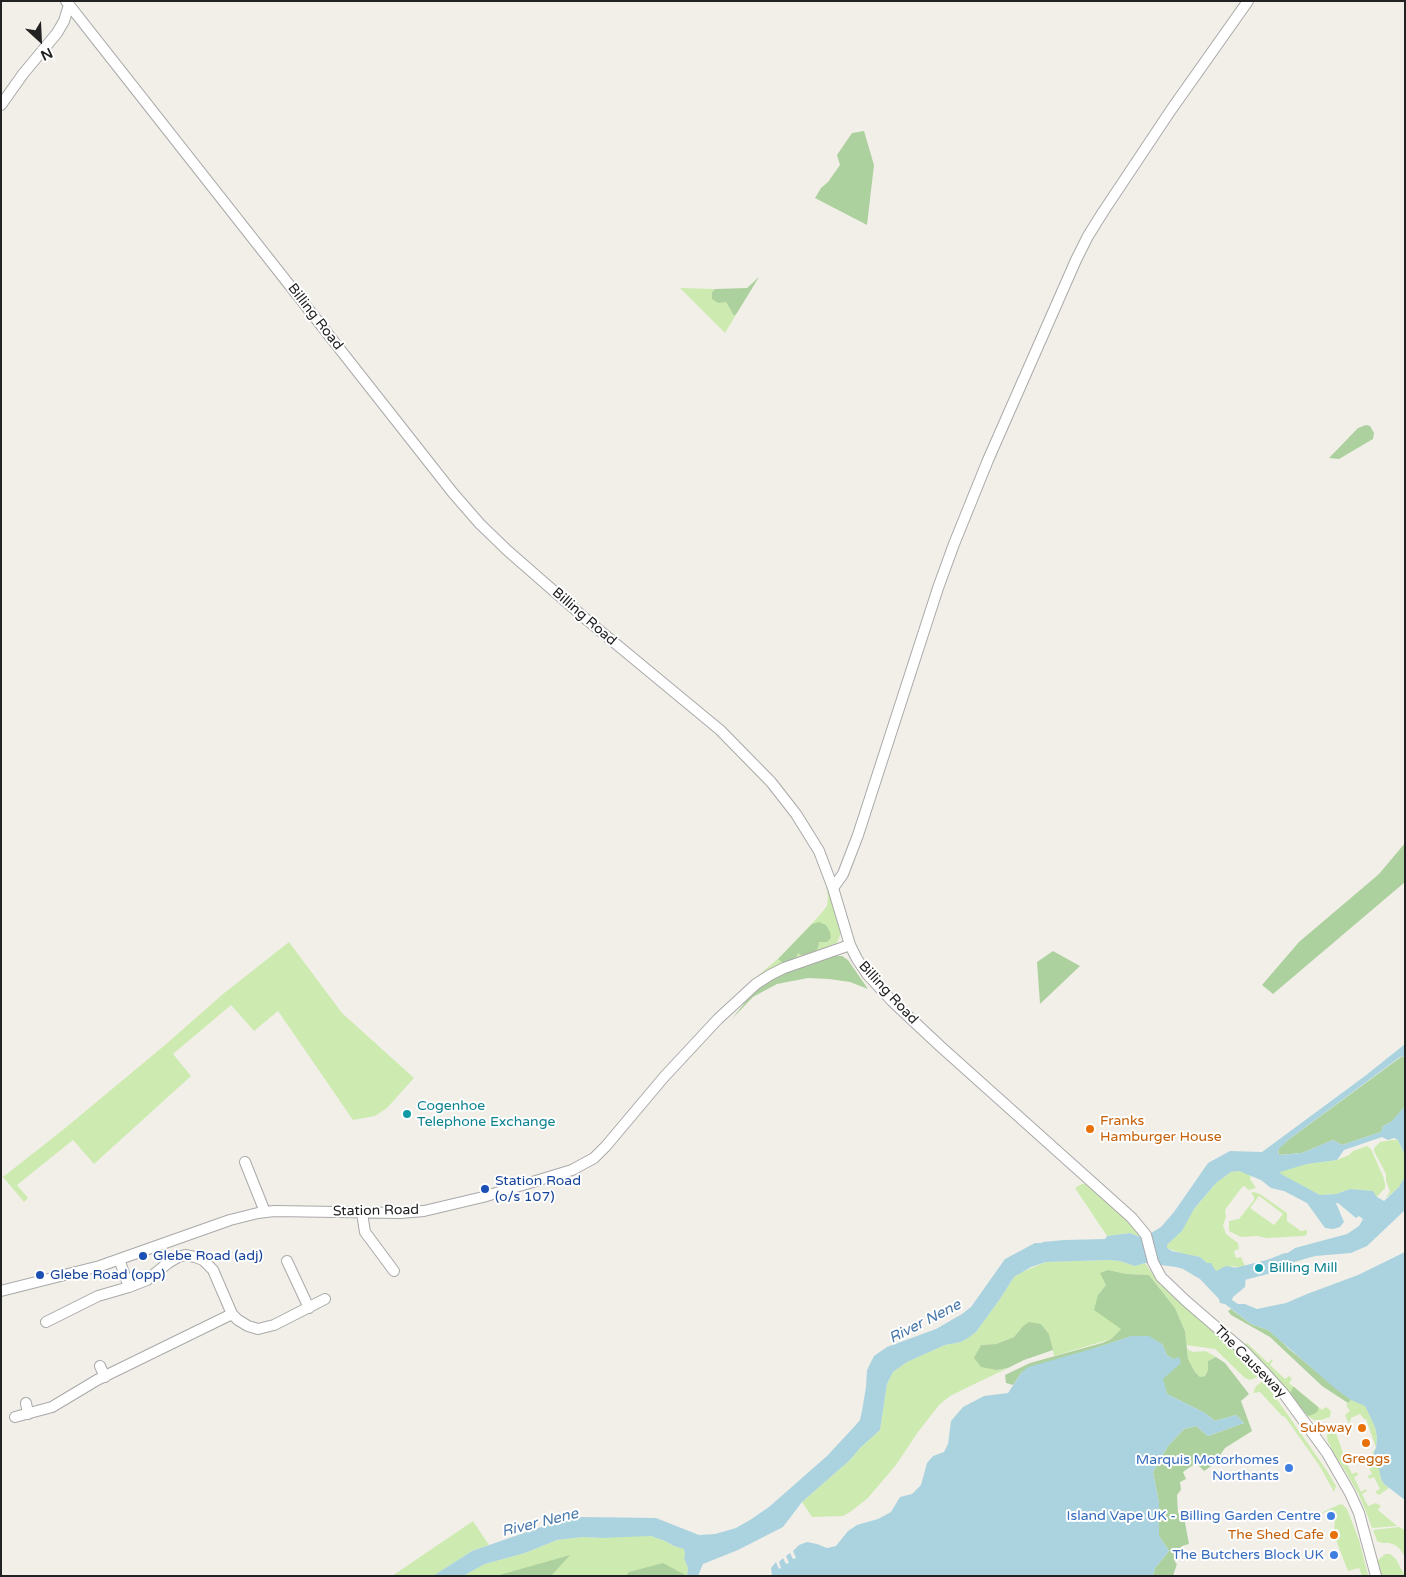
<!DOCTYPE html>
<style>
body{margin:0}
#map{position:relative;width:1406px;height:1577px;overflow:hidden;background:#f2efe9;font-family:"Varela Round",sans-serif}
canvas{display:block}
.frame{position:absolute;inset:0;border:2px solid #222;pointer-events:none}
.north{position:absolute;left:15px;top:15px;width:50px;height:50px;-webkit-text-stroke:4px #fff;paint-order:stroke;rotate:155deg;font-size:14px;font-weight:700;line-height:20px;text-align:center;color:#222}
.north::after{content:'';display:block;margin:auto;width:18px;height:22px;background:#222;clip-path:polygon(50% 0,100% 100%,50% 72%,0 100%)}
</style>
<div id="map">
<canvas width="1406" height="1577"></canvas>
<div class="frame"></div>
<div class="north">N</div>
</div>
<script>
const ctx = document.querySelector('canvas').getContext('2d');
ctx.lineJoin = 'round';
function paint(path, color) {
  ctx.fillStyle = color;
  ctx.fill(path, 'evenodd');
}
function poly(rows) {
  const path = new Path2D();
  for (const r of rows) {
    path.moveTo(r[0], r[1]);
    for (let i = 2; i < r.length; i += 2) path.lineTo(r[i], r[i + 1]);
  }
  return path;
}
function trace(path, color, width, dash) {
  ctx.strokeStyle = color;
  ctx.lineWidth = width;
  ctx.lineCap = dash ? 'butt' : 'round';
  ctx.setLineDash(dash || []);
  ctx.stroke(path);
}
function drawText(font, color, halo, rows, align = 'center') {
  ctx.font = font + ' "Varela Round",sans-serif';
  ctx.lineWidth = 4;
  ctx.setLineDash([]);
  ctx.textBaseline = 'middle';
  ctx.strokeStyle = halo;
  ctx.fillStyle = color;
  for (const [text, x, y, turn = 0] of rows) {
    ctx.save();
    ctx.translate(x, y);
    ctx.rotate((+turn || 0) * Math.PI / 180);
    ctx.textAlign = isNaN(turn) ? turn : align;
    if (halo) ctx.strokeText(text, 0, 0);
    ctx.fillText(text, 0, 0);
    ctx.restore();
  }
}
paint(poly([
 [680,288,715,289,712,292,726,302,734,316,737,313,725,333],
 [826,886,840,925,841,933,837,943,765,974,740,991,780,957,819,916,827,906,828,897],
 [289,942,342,1013,414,1078,387,1108,375,1116,353,1120,278,1011,254,1031,231,1005,173,1054,191,1076,94,1164,73,1140,17,1185,28,1198,24,1202,3,1177,64,1129,165,1045,223,994],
 [1391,1140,1398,1140,1405,1155,1405,1176,1399,1187,1386,1198,1390,1191,1386,1181,1386,1174,1374,1151,1374,1148,1380,1142],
 [1367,1146,1371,1149,1383,1176,1385,1184,1385,1188,1377,1197,1372,1191,1350,1189,1336,1194,1320,1195,1280,1174,1280,1172,1283,1170,1307,1164,1337,1160,1349,1155,1353,1151],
 [1239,1171,1251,1175,1250,1179,1256,1188,1248,1190,1245,1186,1242,1187,1225,1210,1226,1217,1223,1225,1226,1234,1238,1243,1239,1249,1234,1251,1236,1258,1241,1257,1246,1268,1240,1269,1234,1266,1216,1271,1200,1257,1183,1254,1167,1248,1167,1245,1182,1231,1191,1213,1216,1183,1231,1172],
 [1082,1184,1085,1184,1125,1219,1143,1238,1130,1233,1107,1236,1075,1188],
 [1254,1192,1260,1194,1287,1213,1287,1221,1301,1231,1307,1230,1307,1234,1304,1236,1267,1238,1257,1236,1241,1237,1229,1231,1229,1221,1239,1219,1254,1200,1254,1197,1251,1193],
 [1259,1196,1283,1214,1274,1225,1250,1208],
 [1109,1260,1120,1261,1135,1266,1145,1263,1161,1286,1163,1286,1176,1299,1240,1353,1260,1373,1258,1377,1250,1380,1245,1378,1215,1349,1186,1345,1185,1331,1175,1308,1149,1275,1127,1274,1108,1270,1106,1285,1098,1295,1122,1328,1111,1339,1054,1356,1049,1334,1041,1324,1023,1326,1014,1337,996,1344,981,1345,997,1370,1008,1368,964,1389,950,1396,939,1405,918,1432,896,1465,867,1499,850,1512,843,1516,812,1517,802,1502,850,1460,860,1448,880,1430,887,1384,893,1372,907,1362,945,1345,961,1342,976,1332,1000,1299,1014,1277,1022,1272,1046,1262],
 [1247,1343,1268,1363,1272,1359,1273,1360,1270,1365,1285,1379,1289,1376,1292,1379,1289,1383,1322,1410,1325,1407,1329,1409,1331,1412,1330,1417,1321,1420,1314,1420,1309,1417,1264,1365,1243,1345],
 [1187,1349,1193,1352,1206,1351,1216,1357,1208,1361,1208,1370,1205,1376,1200,1377,1195,1372,1188,1359],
 [1263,1381,1276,1398,1327,1471,1336,1486,1334,1492,1319,1465,1285,1417,1282,1416,1260,1392,1253,1393,1256,1386],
 [1351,1400,1365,1405,1375,1427,1377,1437,1376,1448,1381,1479,1384,1484,1389,1488,1379,1495,1375,1492,1380,1489,1374,1477,1369,1479,1368,1476,1372,1474,1366,1461,1360,1463,1358,1456,1359,1455,1361,1460,1369,1458,1376,1448,1366,1419,1364,1419,1360,1414,1351,1418,1349,1424,1345,1415,1350,1411,1346,1405],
 [1335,1423,1339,1424,1342,1430,1336,1433,1344,1456,1349,1455,1351,1459,1346,1462,1352,1474,1357,1472,1358,1475,1354,1477,1361,1492,1366,1489,1367,1491,1362,1494,1368,1506,1376,1503,1381,1506,1378,1510,1397,1526,1372,1528,1365,1509,1358,1493,1344,1469,1330,1448,1331,1447,1328,1442,1327,1436,1328,1431,1331,1429,1330,1426],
 [1342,1504,1347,1509,1359,1540,1367,1571,1368,1575,1372,1574,1372,1576,1362,1576,1359,1568,1348,1571,1337,1543,1336,1538,1340,1537,1338,1529,1334,1530,1335,1519,1332,1510,1319,1514,1338,1505],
 [473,1521,489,1545,472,1551,433,1576,392,1576],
 [1399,1527,1405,1530,1405,1557,1400,1549,1395,1545,1389,1543,1382,1543,1377,1541,1373,1530],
 [624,1536,651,1536,665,1541,674,1546,684,1549,685,1554,684,1558,688,1568,687,1576,463,1576,485,1564,525,1553,557,1540,583,1537,602,1538],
 [1385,1554,1390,1554,1396,1559,1405,1576,1380,1576,1377,1567,1377,1561]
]), '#cdebb0');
paint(poly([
 [864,131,874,165,867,225,815,198,821,188,828,182,840,165,837,155,852,133],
 [759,277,737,313,734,316,726,302,718,303,712,299,712,292,715,289,747,288],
 [1366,425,1370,426,1374,433,1373,439,1339,459,1329,458,1358,428],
 [1405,843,1405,882,1273,994,1262,985,1299,942,1379,874],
 [819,922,826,925,830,932,831,938,827,942,819,942,818,948,814,953,803,956,798,953,795,960,783,963,778,959,812,924],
 [1053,951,1080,966,1040,1004,1037,962],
 [835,956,842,956,848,960,868,989,850,982,829,979,808,978,777,984,753,997,731,1020,751,995,766,982,783,974,823,958],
 [1405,1056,1405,1106,1396,1117,1391,1122,1383,1126,1381,1132,1342,1145,1333,1140,1302,1153,1279,1155,1278,1149,1288,1140,1401,1057],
 [1108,1270,1127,1274,1149,1275,1175,1308,1185,1331,1188,1359,1195,1372,1200,1377,1205,1376,1208,1370,1208,1361,1216,1357,1225,1363,1249,1394,1241,1401,1252,1431,1225,1448,1213,1465,1204,1471,1196,1463,1183,1472,1186,1479,1180,1482,1181,1490,1177,1495,1178,1513,1184,1517,1189,1544,1182,1546,1175,1562,1177,1564,1173,1576,1153,1576,1155,1568,1169,1551,1159,1536,1159,1503,1153,1472,1168,1446,1184,1429,1196,1426,1208,1436,1244,1423,1236,1415,1215,1421,1205,1413,1167,1394,1162,1379,1173,1359,1167,1355,1162,1344,1132,1336,1021,1373,1013,1385,1006,1383,1005,1375,1030,1363,1102,1343,1111,1339,1121,1329,1094,1310,1098,1295,1106,1285,1100,1273],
 [1231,1309,1251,1324,1268,1330,1279,1339,1289,1349,1351,1400,1348,1403,1322,1386,1270,1337,1231,1315,1228,1311],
 [1029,1322,1041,1324,1049,1334,1053,1350,1024,1360,1008,1368,997,1370,981,1367,974,1358,981,1345,996,1344,1014,1337,1023,1326],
 [1293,1387,1294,1387,1318,1407,1318,1411,1314,1414,1308,1416,1290,1394],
 [570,1555,551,1576,496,1576],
 [663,1563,687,1576,626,1576,629,1572]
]), '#add19e');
paint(poly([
 [1405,1044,1405,1056,1400,1057,1288,1140,1278,1150,1279,1155,1302,1153,1333,1140,1342,1145,1381,1132,1383,1126,1391,1122,1405,1106,1405,1155,1398,1140,1394,1138,1388,1140,1382,1137,1344,1150,1337,1160,1307,1164,1280,1172,1281,1174,1320,1195,1336,1194,1350,1189,1373,1191,1377,1197,1384,1201,1399,1187,1405,1176,1405,1210,1367,1246,1351,1253,1315,1256,1287,1264,1281,1268,1271,1270,1268,1260,1283,1256,1295,1248,1347,1234,1359,1226,1363,1219,1359,1216,1356,1218,1338,1203,1336,1203,1344,1222,1340,1227,1333,1229,1325,1228,1307,1203,1284,1191,1271,1188,1261,1180,1239,1171,1231,1172,1216,1183,1194,1209,1182,1231,1167,1245,1167,1248,1172,1251,1200,1257,1207,1263,1211,1263,1216,1271,1226,1266,1244,1269,1246,1275,1245,1287,1233,1297,1232,1300,1238,1304,1245,1304,1257,1309,1286,1303,1307,1294,1358,1275,1405,1252,1405,1500,1384,1484,1381,1479,1379,1469,1375,1465,1374,1460,1374,1452,1376,1448,1377,1437,1375,1427,1365,1406,1351,1400,1337,1390,1268,1330,1251,1324,1225,1304,1220,1303,1219,1299,1200,1279,1183,1269,1176,1267,1145,1263,1135,1266,1120,1261,1109,1260,1046,1262,1031,1267,1014,1277,1000,1299,976,1332,968,1338,961,1342,945,1345,907,1362,893,1372,887,1384,880,1430,860,1448,850,1460,802,1502,783,1527,738,1550,703,1564,698,1576,687,1576,688,1568,684,1558,685,1554,684,1549,674,1546,665,1541,651,1536,602,1538,583,1537,557,1540,525,1553,485,1564,463,1576,433,1576,472,1551,541,1527,582,1517,656,1518,699,1535,715,1534,736,1528,750,1520,769,1507,827,1456,854,1427,860,1420,862,1411,866,1387,867,1370,874,1356,887,1347,936,1329,962,1314,971,1307,1005,1259,1035,1243,1041,1243,1043,1242,1064,1240,1105,1239,1107,1236,1130,1233,1143,1238,1161,1227,1174,1212,1208,1163,1230,1151,1262,1152,1365,1076],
 [1132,1336,1149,1336,1162,1344,1167,1355,1173,1359,1179,1357,1181,1363,1163,1379,1167,1394,1205,1413,1215,1421,1236,1415,1244,1423,1208,1436,1196,1426,1184,1429,1168,1446,1153,1472,1159,1503,1159,1536,1169,1551,1155,1568,1153,1576,772,1576,771,1568,776,1562,779,1569,781,1568,779,1562,783,1558,786,1564,789,1563,786,1556,790,1553,793,1559,796,1558,793,1551,799,1545,807,1542,817,1544,827,1548,836,1546,848,1531,857,1525,878,1519,891,1512,900,1497,912,1494,921,1485,927,1463,933,1456,944,1452,948,1444,951,1421,963,1407,984,1396,1008,1393,1021,1373,1028,1367,1095,1348]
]), '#aad3df');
trace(poly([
 [1228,1277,1271,1266,1286,1260]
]), '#aad3df', 14);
const minor = poly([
 [66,1,453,493,480,524,508,551,587,620,720,730,771,782,796,814,819,851,833,888,850,945,857,959,867,974,892,1001,940,1046,1132,1218,1146,1235,1153,1262,1161,1277,1186,1301,1244,1351,1266,1374,1284,1394,1327,1453,1350,1493,1359,1513,1376,1576],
 [1,105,23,74,57,33,64,21,69,5],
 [833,888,843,874,858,835,938,588,954,544,988,460,1076,260,1088,236,1103,212,1171,110,1248,1],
 [245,1162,265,1212],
 [362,1213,365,1232,394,1271],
 [119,1259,129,1287,147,1280,168,1263,178,1257,185,1255,195,1257,203,1260,213,1270,232,1314,238,1320,248,1326,258,1329,274,1325,325,1299],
 [287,1261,309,1308],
 [1,1291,100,1266,230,1220,258,1213,274,1211,400,1213,424,1211,483,1197,572,1170,594,1158,606,1146,664,1077,718,1019,756,984,770,975,784,968,850,945],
 [46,1322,98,1296,129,1287],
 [100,1366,105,1377],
 [26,1403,28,1414],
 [15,1417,52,1407,97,1380,232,1314]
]);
trace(minor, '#a9a9a9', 12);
trace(minor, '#fff', 10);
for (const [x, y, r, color] of [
 [407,1114,5,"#0f9aa8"],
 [1090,1129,5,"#e8710a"],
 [485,1189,5,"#1a4fb4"],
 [143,1256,5,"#1a4fb4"],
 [1259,1268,5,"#0f9aa8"],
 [40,1275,5,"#1a4fb4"],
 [1362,1428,5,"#e8710a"],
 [1366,1443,5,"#e8710a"],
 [1289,1468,5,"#3f7fe0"],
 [1331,1516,5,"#3f7fe0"],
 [1334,1535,5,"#e8710a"],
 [1334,1555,5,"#3f7fe0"]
]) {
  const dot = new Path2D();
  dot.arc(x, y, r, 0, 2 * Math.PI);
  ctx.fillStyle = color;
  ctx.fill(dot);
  trace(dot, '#fff', 2);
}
drawText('14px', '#222', '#fff', [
 ["Billing Road",315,317,52],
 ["Billing Road",584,617,41],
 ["Billing Road",888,993,47],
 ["Station Road",376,1211,-1],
 ["The Causeway",1250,1362,45]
]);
drawText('14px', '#0d838f', '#fff', [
 ["Cogenhoe",417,1106],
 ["Telephone Exchange",417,1122],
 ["Billing Mill",1269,1268]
], 'left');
drawText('14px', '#c56008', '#fff', [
 ["Franks",1100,1121,"left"],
 ["Hamburger House",1100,1137,"left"],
 ["Subway",1352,1428],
 ["Greggs",1366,1459,"center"],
 ["The Shed Cafe",1324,1535]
], 'right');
drawText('14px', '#164399', '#fff', [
 ["Station Road",495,1181],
 ["(o/s 107)",495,1197],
 ["Glebe Road (adj)",153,1256],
 ["Glebe Road (opp)",50,1275]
], 'left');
drawText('14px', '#366cbe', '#fff', [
 ["Marquis Motorhomes",1279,1460],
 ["Northants",1279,1476],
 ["Island Vape UK - Billing Garden Centre",1321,1516],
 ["The Butchers Block UK",1324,1555]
], 'right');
drawText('italic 15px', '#4a7aab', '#fff', [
 ["River Nene",925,1322,-27],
 ["River Nene",540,1523,-14]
]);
</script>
